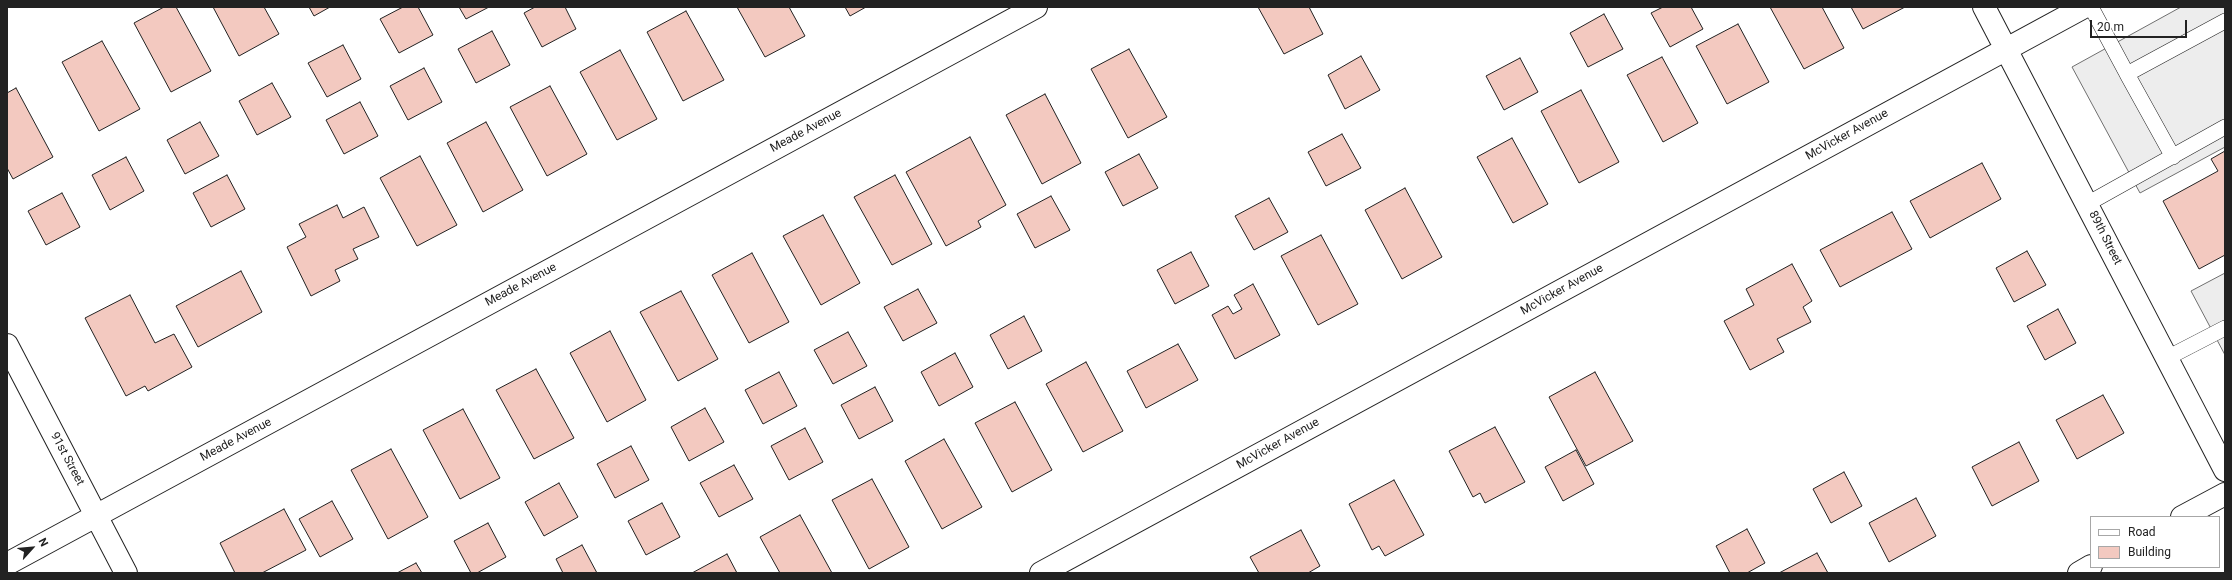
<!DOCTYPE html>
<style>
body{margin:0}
#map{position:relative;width:2232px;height:580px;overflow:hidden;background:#fff;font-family:Roboto,sans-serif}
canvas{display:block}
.frame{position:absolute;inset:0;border:8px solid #222;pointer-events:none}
.legend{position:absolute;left:2090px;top:516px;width:130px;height:52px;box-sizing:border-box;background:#fff;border:1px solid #a7a7a7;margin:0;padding:5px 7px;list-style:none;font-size:12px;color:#222}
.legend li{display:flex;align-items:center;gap:8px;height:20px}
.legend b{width:20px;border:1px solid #a7a7a7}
.north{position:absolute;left:12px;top:528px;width:40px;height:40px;-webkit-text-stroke:3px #fff;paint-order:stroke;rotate:63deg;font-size:11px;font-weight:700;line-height:16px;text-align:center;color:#222}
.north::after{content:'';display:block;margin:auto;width:14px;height:18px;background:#222;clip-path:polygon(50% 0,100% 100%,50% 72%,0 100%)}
.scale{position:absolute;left:2090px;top:20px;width:97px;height:18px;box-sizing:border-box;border:2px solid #222;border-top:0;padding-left:5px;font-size:12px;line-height:14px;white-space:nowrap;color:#222;-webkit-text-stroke:3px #fff;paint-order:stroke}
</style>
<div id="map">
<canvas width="2232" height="580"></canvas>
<div class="frame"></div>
<ul class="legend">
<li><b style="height:5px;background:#fff"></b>Road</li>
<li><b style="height:11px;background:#f3c9c0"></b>Building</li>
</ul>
<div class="north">N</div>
<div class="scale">20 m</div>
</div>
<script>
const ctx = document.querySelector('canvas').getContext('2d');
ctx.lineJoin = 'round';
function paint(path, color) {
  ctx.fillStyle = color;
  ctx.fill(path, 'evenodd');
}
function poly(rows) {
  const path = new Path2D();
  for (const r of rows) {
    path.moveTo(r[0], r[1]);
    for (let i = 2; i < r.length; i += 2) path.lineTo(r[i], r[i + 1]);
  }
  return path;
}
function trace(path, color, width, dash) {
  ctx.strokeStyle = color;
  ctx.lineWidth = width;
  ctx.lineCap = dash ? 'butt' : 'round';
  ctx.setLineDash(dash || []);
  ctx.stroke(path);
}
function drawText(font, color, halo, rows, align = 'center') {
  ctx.font = font + ' Roboto,sans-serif';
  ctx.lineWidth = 3;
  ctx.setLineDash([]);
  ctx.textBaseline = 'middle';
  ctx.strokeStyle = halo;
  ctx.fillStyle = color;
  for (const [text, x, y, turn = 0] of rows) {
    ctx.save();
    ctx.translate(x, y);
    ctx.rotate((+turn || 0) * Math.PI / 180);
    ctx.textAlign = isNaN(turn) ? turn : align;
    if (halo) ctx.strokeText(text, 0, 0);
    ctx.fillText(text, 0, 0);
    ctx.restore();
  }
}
const parking = poly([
 [2181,7,2225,7,2225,147,2140,193,2072,67,2181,7],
 [2225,273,2225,355,2191,291,2225,273]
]);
paint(parking, '#ededed');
trace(parking, '#6f6f6f', 1);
const building = poly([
 [164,7,176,7,211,71,171,92,134,23,164,7],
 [213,7,264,7,279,34,239,56,213,7],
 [309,7,330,7,314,16,309,7],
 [403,7,418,7,433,35,399,53,380,19,403,7],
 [459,7,489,7,466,19,459,7],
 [535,7,565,7,576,29,542,47,524,13,535,7],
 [737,7,789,7,805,36,765,57,737,7],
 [845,7,866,7,850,16,845,7],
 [1258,7,1309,7,1323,34,1284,54,1258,7],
 [1663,7,1691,7,1703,29,1670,47,1651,13,1663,7],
 [1770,7,1822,7,1844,48,1804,69,1770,7],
 [1851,7,1905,7,1863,29,1851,7],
 [686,11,724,80,683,101,647,32,686,11],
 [1604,14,1623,49,1588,67,1570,33,1604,14],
 [1738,24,1769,82,1727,104,1696,46,1738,24],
 [492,31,510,65,476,83,458,49,492,31],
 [102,41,140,109,99,131,62,62,102,41],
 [343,45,361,79,327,97,308,63,343,45],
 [1129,49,1167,117,1128,138,1091,69,1129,49],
 [620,50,657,119,617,140,580,72,620,50],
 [1361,56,1380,90,1345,109,1328,75,1361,56],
 [1662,57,1698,123,1663,142,1627,75,1662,57],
 [1520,58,1538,92,1504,110,1486,76,1520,58],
 [424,68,442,102,408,120,390,86,424,68],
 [272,83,291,117,257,135,239,101,272,83],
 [550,86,587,154,547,176,510,107,550,86],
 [16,88,53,157,13,179,7,168,7,93,16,88],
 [1581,90,1619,162,1579,183,1541,111,1581,90],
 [1045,94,1081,163,1042,184,1006,115,1045,94],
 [360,102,378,136,344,154,326,120,360,102],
 [200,122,219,156,185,174,167,140,200,122],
 [486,122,523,190,483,212,447,143,486,122],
 [1342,134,1361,168,1326,186,1308,152,1342,134],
 [970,137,1006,205,978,221,981,227,946,246,906,172,970,137],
 [1512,138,1548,204,1513,223,1477,157,1512,138],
 [2225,151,2225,255,2199,269,2163,201,2218,171,2211,159,2225,151],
 [1139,154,1158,188,1123,206,1105,172,1139,154],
 [420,156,457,225,417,246,380,178,420,156],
 [126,157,144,191,110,210,92,175,126,157],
 [1982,163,2001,199,1930,238,1910,201,1982,163],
 [227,175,245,209,211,227,193,193,227,175],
 [895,175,932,244,892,265,854,197,895,175],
 [1405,188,1442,257,1402,279,1365,210,1405,188],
 [62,193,80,227,46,245,28,211,62,193],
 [1051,196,1070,230,1035,248,1017,214,1051,196],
 [1269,198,1288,232,1254,250,1235,216,1269,198],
 [337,205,343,218,364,207,379,237,353,249,358,259,335,270,340,281,311,296,287,247,306,237,299,224,337,205],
 [1892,212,1912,249,1840,287,1820,250,1892,212],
 [823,215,860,283,821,305,783,236,823,215],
 [1321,235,1358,304,1318,325,1281,256,1321,235],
 [2027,251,2046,285,2014,302,1996,268,2027,251],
 [1191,252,1209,286,1175,304,1157,270,1191,252],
 [752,253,789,322,749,343,712,275,752,253],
 [1792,264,1812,301,1803,307,1811,322,1777,339,1784,352,1750,370,1724,321,1754,305,1746,289,1792,264],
 [241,271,262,312,198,347,176,306,241,271],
 [1253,284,1280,335,1235,359,1212,315,1228,306,1233,314,1242,309,1234,295,1253,284],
 [918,289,937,323,903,341,884,307,918,289],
 [681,291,718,359,678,381,640,312,681,291],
 [130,295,155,343,174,334,192,367,148,391,145,386,126,396,85,318,130,295],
 [2058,309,2076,343,2045,360,2027,326,2058,309],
 [1024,316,1042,351,1008,369,990,335,1024,316],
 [610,331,646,400,607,422,570,353,610,331],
 [848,332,867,366,833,384,814,350,848,332],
 [1178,344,1198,380,1146,408,1127,371,1178,344],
 [955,353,973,387,939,406,921,372,955,353],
 [1086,362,1123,431,1083,452,1046,384,1086,362],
 [536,369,574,438,534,459,496,390,536,369],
 [779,372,797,406,763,424,745,390,779,372],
 [1595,372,1633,441,1586,466,1549,397,1595,372],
 [875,387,893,421,859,439,841,405,875,387],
 [2103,395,2124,433,2077,459,2056,420,2103,395],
 [1015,402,1052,470,1012,492,975,423,1015,402],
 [705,408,724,442,689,461,671,427,705,408],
 [463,409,500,478,460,499,423,430,463,409],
 [1495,427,1525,482,1485,503,1480,493,1473,497,1449,451,1495,427],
 [805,428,823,462,789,480,771,446,805,428],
 [944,439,982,507,942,529,905,461,944,439],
 [2019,442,2039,481,1992,506,1972,467,2019,442],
 [631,446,649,480,615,498,597,464,631,446],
 [391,449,428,517,388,539,351,470,391,449],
 [1576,450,1594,484,1563,501,1545,467,1576,450],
 [734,465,753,499,719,517,700,483,734,465],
 [1844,472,1862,506,1831,523,1813,489,1844,472],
 [872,479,909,547,869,569,832,500,872,479],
 [1394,480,1424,535,1385,556,1379,546,1372,550,1349,504,1394,480],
 [559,483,578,517,544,536,525,502,559,483],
 [1916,498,1936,536,1889,562,1869,523,1916,498],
 [332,501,353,539,320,557,299,519,332,501],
 [662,503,680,537,646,555,628,521,662,503],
 [284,509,306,550,262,573,235,573,220,543,284,509],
 [800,515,832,573,780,573,760,537,800,515],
 [488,523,506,557,477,573,471,573,454,541,488,523],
 [1747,529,1765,563,1747,573,1730,573,1716,546,1747,529],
 [1301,530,1320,566,1308,573,1259,573,1250,557,1301,530],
 [582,545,597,573,563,573,556,559,582,545],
 [1817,553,1828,573,1779,573,1817,553],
 [727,554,737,573,692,573,727,554],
 [416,563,422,573,397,573,416,563]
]);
paint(building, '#f3c9c0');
trace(building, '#222', 1);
const service = poly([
 [2091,7,2127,74,2225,21],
 [2127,74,2173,157],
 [2087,204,2225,127],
 [2167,358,2225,328]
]);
const minor = poly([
 [1984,7,2225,470],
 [7,345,126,573],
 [2182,517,2225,494],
 [7,564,1036,7],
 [1041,573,2084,7],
 [2079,573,2091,566]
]);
trace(service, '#222', 16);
trace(minor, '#222', 24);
trace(service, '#fff', 15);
trace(minor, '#fff', 22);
drawText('12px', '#222', '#fff', [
 ["Meade Avenue",806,131,-28],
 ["McVicker Avenue",1847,135,-29],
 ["89th Street",2105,238,63],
 ["Meade Avenue",521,285,-28],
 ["McVicker Avenue",1562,290,-29],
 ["Meade Avenue",236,440,-28],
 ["McVicker Avenue",1278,444,-29],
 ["91st Street",67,459,62]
]);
</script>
